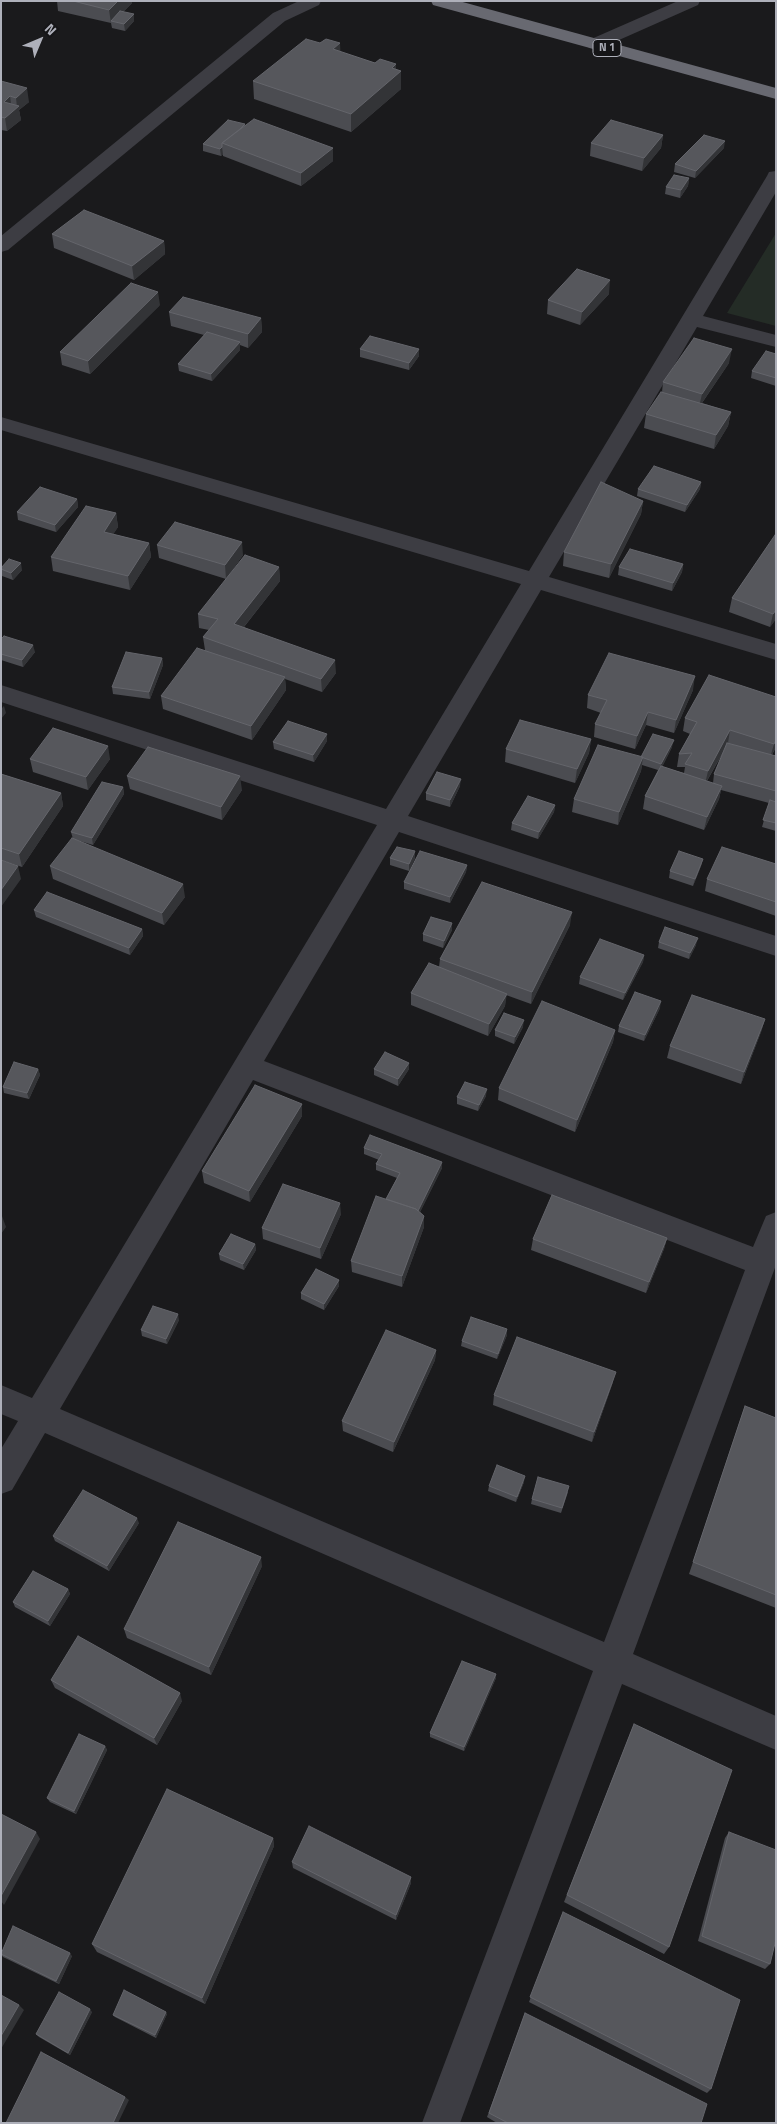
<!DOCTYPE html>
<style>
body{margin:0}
#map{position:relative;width:777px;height:2124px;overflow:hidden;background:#1a1a1c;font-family:"Titillium Web",sans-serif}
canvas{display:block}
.frame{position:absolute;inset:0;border:2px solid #aeb0ba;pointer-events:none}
.north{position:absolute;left:15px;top:15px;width:50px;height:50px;-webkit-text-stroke:4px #151517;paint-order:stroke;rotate:45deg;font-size:14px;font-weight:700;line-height:20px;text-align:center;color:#aeb0ba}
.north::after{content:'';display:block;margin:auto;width:18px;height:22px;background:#aeb0ba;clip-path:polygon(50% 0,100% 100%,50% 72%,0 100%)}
</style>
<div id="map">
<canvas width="777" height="2124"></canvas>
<div class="frame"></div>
<div class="north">N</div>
</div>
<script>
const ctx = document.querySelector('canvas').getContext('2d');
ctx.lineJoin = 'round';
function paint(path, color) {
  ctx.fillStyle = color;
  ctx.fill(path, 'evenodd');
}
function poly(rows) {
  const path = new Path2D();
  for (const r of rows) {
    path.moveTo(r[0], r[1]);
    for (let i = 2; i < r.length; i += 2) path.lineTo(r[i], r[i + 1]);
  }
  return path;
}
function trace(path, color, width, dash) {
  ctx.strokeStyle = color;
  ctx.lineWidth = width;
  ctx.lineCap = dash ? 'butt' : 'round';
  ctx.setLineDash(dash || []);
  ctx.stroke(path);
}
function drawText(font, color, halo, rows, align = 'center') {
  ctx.font = font + ' "Titillium Web",sans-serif';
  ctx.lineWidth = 4;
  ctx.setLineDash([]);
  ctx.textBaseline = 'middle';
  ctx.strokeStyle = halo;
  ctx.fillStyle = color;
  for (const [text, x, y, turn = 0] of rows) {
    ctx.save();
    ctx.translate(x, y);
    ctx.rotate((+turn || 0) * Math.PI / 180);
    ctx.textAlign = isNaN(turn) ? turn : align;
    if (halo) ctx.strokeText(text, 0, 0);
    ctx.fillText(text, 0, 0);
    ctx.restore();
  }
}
paint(poly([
 [776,233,776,326,727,313]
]), '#242c26');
paint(poly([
 [299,1,321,1,319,5,285,21,8,250,1,252,1,236,273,13,299,1],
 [678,1,700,1,698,5,601,48,595,49,589,48,586,44,589,40,678,1],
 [776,171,776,192,703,316,776,335,776,347,697,327,549,577,776,644,776,660,541,590,408,816,776,936,776,956,399,832,264,1061,753,1247,766,1216,776,1212,776,1265,633,1654,776,1716,776,1750,622,1684,460,2123,422,2123,593,1671,45,1433,12,1490,1,1494,1,1449,18,1421,1,1414,1,1385,32,1398,377,825,1,702,1,685,386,809,521,584,1,430,1,417,529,571,767,176,769,172,776,171],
 [253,1080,745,1270,604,1642,60,1409,253,1080]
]), '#3d3d43');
paint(poly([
 [431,1,459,1,776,88,776,99,433,5,431,1]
]), '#686971');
paint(poly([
 [57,1,132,1,132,3,123,12,134,21,125,31,112,28,111,23,58,11],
 [340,52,401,71,401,89,351,132,254,99,253,81],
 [1,81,29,102,19,110,21,120,7,131,1,130],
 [245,124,245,125,333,161,301,186,223,156,223,154,221,156,203,151,203,144],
 [663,135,661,148,642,171,590,156,591,143],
 [724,148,695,178,674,172,675,164],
 [689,178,688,186,680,198,665,194,666,187],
 [52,234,164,241,165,254,134,280,54,248],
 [609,294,580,325,547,314,548,300],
 [160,305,90,374,62,365,60,352],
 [169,312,261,318,262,332,248,348,240,345,240,350,212,381,179,371,178,364,204,335,171,326],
 [360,349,419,349,419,356,409,370,360,357],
 [776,354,776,386,751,378,752,371],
 [729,363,702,403,731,412,728,426,714,449,644,428,646,414,662,392,663,382],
 [701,482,700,489,685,512,637,496,638,489],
 [77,499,78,507,56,532,18,520,17,512],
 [643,501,641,514,609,578,563,566,564,552],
 [116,513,118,527,113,534,149,543,151,557,130,590,53,571,51,557],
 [776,535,776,619,770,627,729,612,732,598],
 [157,545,243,555,226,579,159,558],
 [683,564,682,572,672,591,618,575,619,567],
 [279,567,280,581,244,627,336,673,322,692,285,679,286,690,252,740,163,709,161,696,205,650,203,637,209,630,199,628,198,614],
 [1,568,22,570,13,580,2,576],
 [1,639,35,652,23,667,1,660],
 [162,658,163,665,150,699,113,694,112,687],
 [693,690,674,733,646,725,635,749,594,737,595,724,601,713,587,708,588,695],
 [776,697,776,747,772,755,776,756,776,831,762,827,769,803,721,790,719,799,704,830,643,809,645,796,658,770,642,765,641,771,618,825,572,812,574,799,641,757,672,747,662,767,684,773,685,767,677,767,679,754,690,734,683,731,685,718],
 [725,749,714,774,713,783,707,781],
 [591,739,589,753,575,783,505,762,506,749],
 [327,741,314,762,274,749,273,742],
 [30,759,110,759,88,790,33,772],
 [1,774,61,793,63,806,22,867,1,860],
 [127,776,242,790,222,820,130,789],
 [460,786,450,807,426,800,426,793],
 [123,787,124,794,93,845,73,839,71,832],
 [555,805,554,812,538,839,511,830,512,823],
 [390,858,415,858,409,871,390,865],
 [703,859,701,866,693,886,669,878,670,871],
 [776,864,776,916,705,891,707,879],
 [467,865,466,872,450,903,404,889,404,882],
 [50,866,185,897,164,925,53,879],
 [34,910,142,929,143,936,130,955,36,917],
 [570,925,531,1004,506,995,505,1006,488,1036,411,1005,411,993,439,967,440,959],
 [452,930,443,948,423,941,423,934],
 [659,942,696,945,689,959,658,948],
 [644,955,643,962,623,1000,579,984,580,977],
 [660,1008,644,1041,618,1032,619,1026],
 [765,1019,761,1032,741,1084,667,1058,670,1046],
 [523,1027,514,1044,495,1036,495,1030],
 [615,1030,613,1042,575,1132,498,1100,499,1088],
 [38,1069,40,1075,29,1099,4,1093,3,1087],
 [374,1069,409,1069,398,1086,374,1075],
 [486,1096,478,1111,457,1104,457,1097],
 [302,1104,302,1116,250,1202,204,1183,202,1171],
 [364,1148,442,1168,420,1212,424,1216,424,1227,402,1287,352,1272,351,1261,386,1199,397,1178,376,1170,376,1164,379,1160,364,1154],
 [341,1214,321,1259,263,1239,262,1228],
 [667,1238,664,1249,646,1293,531,1250,533,1239],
 [255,1244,256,1250,244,1270,220,1260,219,1254],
 [339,1280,339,1286,324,1310,301,1299,301,1293],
 [179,1320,167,1344,142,1336,141,1330],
 [507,1329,507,1335,497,1359,461,1346,462,1341],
 [436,1350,435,1360,393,1452,343,1431,342,1421],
 [613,1382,592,1442,493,1405,494,1395],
 [745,1406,776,1418,776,1608,689,1574],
 [524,1482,516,1502,488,1491,489,1486],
 [568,1492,561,1513,531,1504,532,1499],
 [139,1523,109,1571,55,1541,53,1536],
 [262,1566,211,1675,127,1638,124,1629],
 [68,1589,70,1594,50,1626,15,1607,13,1602],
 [496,1674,496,1678,464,1751,430,1737,430,1733],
 [51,1680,182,1701,157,1745,55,1688],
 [634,1724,669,1947,664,1954,564,1902],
 [105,1746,107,1750,76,1814,50,1802,47,1798],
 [729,1832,770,1964,765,1969,698,1941,725,1838],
 [273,1838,274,1846,205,2004,97,1952,92,1944],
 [292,1862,411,1877,411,1883,396,1920,293,1868],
 [563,1912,711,2089,707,2093,529,2002],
 [1,1954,72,1956,59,1984,3,1957],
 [92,2012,70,2055,39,2037,36,2034],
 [525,2013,701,2123,497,2123,487,2117],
 [167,2014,156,2038,115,2017,113,2015]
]), '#4b4c51');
paint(poly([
 [118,1,132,1,132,3,113,21,111,21,111,23,109,10],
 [134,14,134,21,125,31,124,24],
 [340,43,341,61,333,49],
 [396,64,396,75,401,71,401,89,351,132,351,114],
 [27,88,29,102,19,110,21,120,7,131,5,118,17,107,16,98],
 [10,96,12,110,4,102],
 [663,135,661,148,642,171,644,158],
 [725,141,724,148,695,178,696,171],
 [222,147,223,154,221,156,220,149],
 [333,148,333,161,301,186,301,173],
 [689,178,688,186,680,198,681,190],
 [164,241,165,254,134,280,132,266],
 [610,280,609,294,580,325,582,312],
 [158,292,160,305,90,374,88,361],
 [261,318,262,332,248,348,248,334],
 [240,342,240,350,212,381,211,374],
 [419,349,419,356,409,370,409,363],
 [732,349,729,363,699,407,702,394],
 [731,412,728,426,714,449,716,435],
 [701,482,700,489,685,512,687,505],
 [77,499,78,507,56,532,55,525],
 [643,501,641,514,609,578,611,564],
 [116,513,118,527,106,546,104,532],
 [242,542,243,555,226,579,225,565],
 [149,543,151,557,130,590,128,576],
 [21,563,22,570,13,580,11,573],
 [683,564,682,572,672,591,673,583],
 [279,567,280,581,235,638,234,624],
 [776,610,776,619,770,627,773,614],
 [33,645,35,652,23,667,22,660],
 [162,658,163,665,150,699,149,692],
 [335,660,336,673,322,692,321,679],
 [695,676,693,690,674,733,676,720],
 [285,677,286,690,252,740,251,726],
 [4,706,6,713,1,719,1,709],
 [648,712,646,725,635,749,637,736],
 [730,730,728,743,705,784,708,771],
 [327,734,327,741,314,762,313,755],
 [591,739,589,753,575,783,577,769],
 [674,740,672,747,660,771,661,764],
 [776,740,776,747,770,758,774,744],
 [108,746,110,759,88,790,86,777],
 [643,757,641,771,618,825,619,812],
 [240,776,242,790,222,820,221,807],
 [461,779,460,786,450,807,450,800],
 [722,786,719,799,704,830,707,817],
 [123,787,124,794,93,845,92,838],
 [61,793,63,806,22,867,19,854],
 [555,805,554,812,538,839,539,832],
 [415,851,415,858,409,871,409,864],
 [703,859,701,866,693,886,695,879],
 [467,865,466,872,450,903,450,897],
 [18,866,21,879,1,907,1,890],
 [183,884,185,897,164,925,162,913],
 [572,912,570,925,531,1004,532,992],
 [452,923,452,930,443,948,444,941],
 [142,929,143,936,130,955,129,948],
 [698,938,696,945,689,959,690,953],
 [644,955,643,962,623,1000,625,993],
 [507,994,505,1006,488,1036,489,1024],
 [661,1001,660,1008,644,1041,645,1035],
 [765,1019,761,1032,741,1084,744,1072],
 [524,1020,523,1027,514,1044,515,1037],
 [615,1030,613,1042,575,1132,577,1120],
 [409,1063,409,1069,398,1086,398,1079],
 [38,1069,40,1075,29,1099,27,1093],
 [487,1089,486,1096,478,1111,479,1105],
 [302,1104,302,1116,250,1202,249,1191],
 [442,1162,442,1168,416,1220,416,1214],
 [340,1203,341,1214,321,1259,320,1248],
 [1,1216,2,1216,6,1227,1,1234],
 [424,1216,424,1227,402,1287,402,1276],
 [667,1238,664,1249,646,1293,649,1282],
 [255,1244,256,1250,244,1270,243,1264],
 [339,1280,339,1286,324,1310,324,1304],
 [178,1314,179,1320,167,1344,166,1339],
 [507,1329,507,1335,497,1359,498,1354],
 [436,1350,435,1360,393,1452,394,1442],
 [616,1372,613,1382,592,1442,594,1432],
 [525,1476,524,1482,516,1502,517,1497],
 [137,1518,139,1523,109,1571,107,1566],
 [261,1557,262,1566,211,1675,209,1667],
 [68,1589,70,1594,50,1626,48,1621],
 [496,1674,496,1678,464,1751,464,1747],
 [180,1693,182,1701,157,1745,154,1738],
 [105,1746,107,1750,76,1814,74,1811],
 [36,1832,40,1839,4,1905,1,1901,1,1896],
 [273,1838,274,1846,205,2004,202,1998],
 [411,1877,411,1883,396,1920,396,1915],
 [70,1953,72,1956,59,1984,56,1981],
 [19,2005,24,2010,1,2049,1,2036],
 [90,2009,92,2012,70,2055,68,2053],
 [166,2012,167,2014,156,2038,155,2035],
 [125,2097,129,2100,118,2123,113,2123]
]), '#333437');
const building = poly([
 [73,1,118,1,109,10,73,1],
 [120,11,134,14,124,24,111,21,120,11],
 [306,39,320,43,326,39,340,43,333,49,375,63,380,59,396,64,392,68,401,71,351,114,253,81,306,39],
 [1,81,27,88,16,98,10,96,4,102,19,106,5,118,1,117,1,81],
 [254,119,333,148,301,173,222,143,254,119],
 [228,120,245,124,240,129,222,143,222,147,220,149,203,144,228,120],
 [611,120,663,135,644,158,591,143,611,120],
 [704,135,725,141,696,171,675,164,704,135],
 [674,175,689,178,681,190,666,187,674,175],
 [84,210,164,241,132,266,52,234,84,210],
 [577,269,610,280,582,312,548,300,577,269],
 [131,283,158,292,88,361,60,352,131,283],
 [183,297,261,318,248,334,169,312,183,297],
 [207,332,240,342,211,374,178,364,207,332],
 [370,336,419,349,409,363,360,349,370,336],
 [694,338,732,349,702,394,663,382,694,338],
 [766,351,776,354,776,378,752,371,766,351],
 [661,392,731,412,716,435,646,414,661,392],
 [654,466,701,482,687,505,638,489,654,466],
 [601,482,643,501,611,564,564,552,601,482],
 [40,487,77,499,55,525,17,512,40,487],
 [86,506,116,513,104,532,149,543,128,576,51,557,86,506],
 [175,522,242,542,225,565,157,545,175,522],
 [775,535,776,610,773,614,732,598,775,535],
 [630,549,683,564,673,583,619,567,630,549],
 [245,555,279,567,234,624,335,660,321,679,203,637,218,619,198,614,245,555],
 [9,559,21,563,11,573,1,569,1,568,9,559],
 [4,636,33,645,22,660,1,654,1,639,4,636],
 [197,648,285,677,251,726,161,696,197,648],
 [126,652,162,658,149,692,112,687,126,652],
 [609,653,695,676,676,720,648,712,637,736,595,724,607,700,588,695,609,653],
 [709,675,776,697,776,740,774,744,730,730,708,771,685,764,692,753,679,754,697,722,685,718,709,675],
 [520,720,591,739,577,769,506,749,520,720],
 [288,721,327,734,313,755,273,742,288,721],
 [53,728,108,746,86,777,30,759,53,728],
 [653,734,674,740,661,764,641,757,653,734],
 [727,743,776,756,776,791,714,774,727,743],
 [598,745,643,757,619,812,574,799,598,745],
 [148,747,240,776,221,807,127,776,148,747],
 [661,766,722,786,707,817,645,796,661,766],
 [437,772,461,779,450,800,426,793,437,772],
 [1,774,61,793,19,854,1,848,1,774],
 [102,782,123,787,92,838,71,832,102,782],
 [528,796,555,805,539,832,512,823,528,796],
 [770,800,776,802,776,823,763,820,770,800],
 [72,838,183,884,162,913,50,866,72,838],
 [397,847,415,851,409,864,390,858,397,847],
 [722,847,776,864,776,902,707,879,722,847],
 [420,851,467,865,450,897,404,882,420,851],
 [679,851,703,859,695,879,670,871,679,851],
 [1,860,18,866,1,890,1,860],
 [482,882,572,912,532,992,440,959,482,882],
 [47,892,142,929,129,948,34,910,47,892],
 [431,917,452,923,444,941,423,934,431,917],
 [665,927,698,938,690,953,659,942,665,927],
 [600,939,644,955,625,993,580,977,600,939],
 [429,963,507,994,489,1024,411,993,429,963],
 [635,992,661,1001,645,1035,619,1026,635,992],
 [692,995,765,1019,744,1072,670,1046,692,995],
 [542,1001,615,1030,577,1120,499,1088,542,1001],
 [504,1013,524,1020,515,1037,495,1030,504,1013],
 [385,1052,409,1063,398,1079,374,1069,385,1052],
 [14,1062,38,1069,27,1093,3,1087,14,1062],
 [465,1082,487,1089,479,1105,457,1097,465,1082],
 [255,1085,302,1104,249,1191,202,1171,255,1085],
 [370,1135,442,1162,418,1211,416,1209,386,1199,400,1173,376,1164,382,1154,364,1148,370,1135],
 [283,1184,340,1203,320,1248,262,1228,283,1184],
 [552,1195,667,1238,649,1282,533,1239,552,1195],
 [376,1196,416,1209,424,1216,402,1276,351,1261,376,1196],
 [231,1234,255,1244,243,1264,219,1254,231,1234],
 [316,1269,339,1280,324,1304,301,1293,316,1269],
 [153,1306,178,1314,166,1339,141,1330,153,1306],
 [471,1317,507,1329,498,1354,462,1341,471,1317],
 [386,1330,436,1350,394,1442,342,1421,386,1330],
 [517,1337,616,1372,594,1432,494,1395,517,1337],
 [745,1406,776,1418,776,1595,693,1562,745,1406],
 [497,1465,525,1476,517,1497,489,1486,497,1465],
 [538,1477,569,1486,562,1508,532,1499,538,1477],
 [83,1490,137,1518,107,1566,53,1536,83,1490],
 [178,1522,261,1557,209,1667,124,1629,178,1522],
 [33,1571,68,1589,48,1621,13,1602,33,1571],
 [78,1636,180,1693,154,1738,51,1680,78,1636],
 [462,1661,496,1674,464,1747,430,1733,462,1661],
 [634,1724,732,1770,669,1947,567,1895,634,1724],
 [79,1734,105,1746,74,1811,47,1798,79,1734],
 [167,1789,273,1838,202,1998,92,1944,167,1789],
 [1,1814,36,1832,1,1896,1,1814],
 [309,1826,411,1877,396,1915,292,1862,309,1826],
 [729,1832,776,1850,776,1939,770,1964,702,1936,729,1832],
 [563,1912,740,2000,711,2089,530,1997,563,1912],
 [13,1926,70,1953,56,1981,1,1954,13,1926],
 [124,1990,166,2012,155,2035,113,2015,124,1990],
 [59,1992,90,2009,68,2053,36,2034,59,1992],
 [1,1995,19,2005,1,2036,1,1995],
 [525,2013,707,2104,701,2123,508,2123,489,2113,525,2013],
 [41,2052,125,2097,113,2123,6,2123,41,2052]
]);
paint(building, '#56575c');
trace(building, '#64656b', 1);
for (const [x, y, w] of [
 [607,48,28]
]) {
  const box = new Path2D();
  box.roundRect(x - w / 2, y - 8.5, w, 17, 4);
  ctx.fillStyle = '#151517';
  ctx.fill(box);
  trace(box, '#aeb0ba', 1);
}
drawText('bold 11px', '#aeb0ba', null, [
 ["N 1",607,48]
]);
</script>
